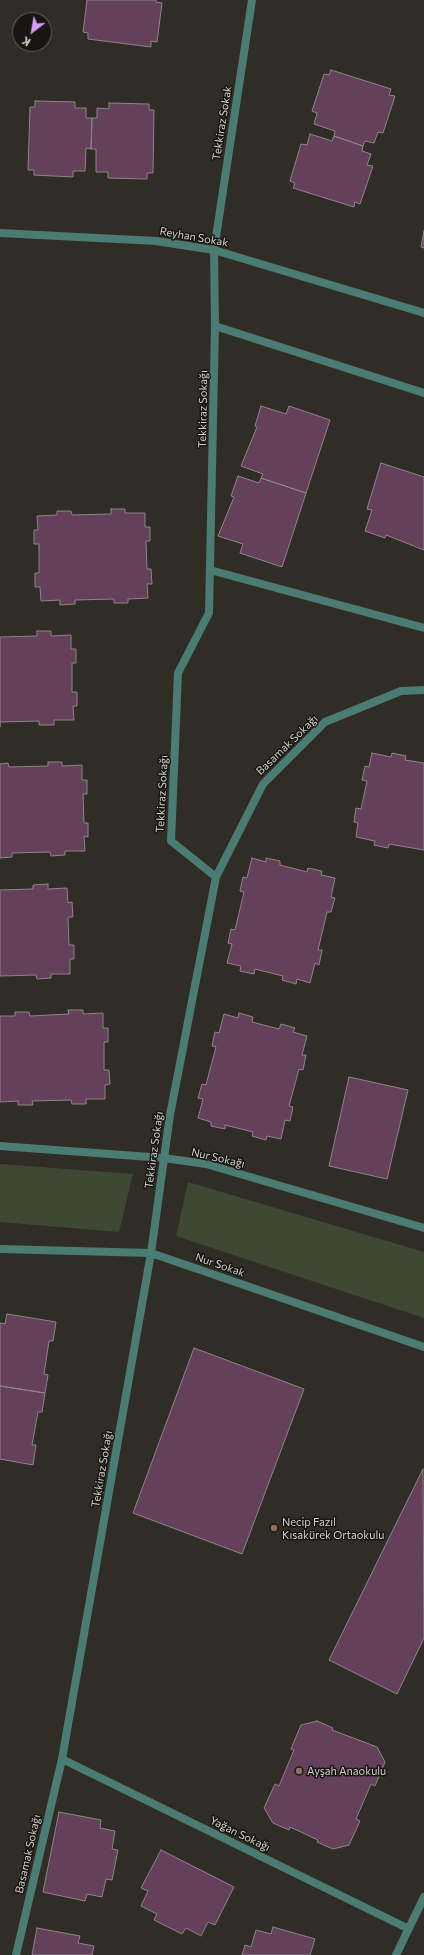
<!DOCTYPE html>
<meta charset="utf-8">
<style>
body{margin:0}
#map{position:relative;width:424px;height:1955px;overflow:hidden;background:#302d26;font-family:Commissioner,sans-serif}
canvas{display:block}
.north{position:absolute;left:12px;top:12px;width:40px;height:40px;box-sizing:border-box;background:#171612;border:1px solid #62615c;border-radius:50%;rotate:211deg;font-size:11px;font-weight:700;line-height:16px;text-align:center;color:#d2d1cc}
.north::after{content:'';display:block;margin:auto;width:14px;height:18px;background:#da9af6;clip-path:polygon(50% 0,100% 100%,50% 72%,0 100%)}
</style>
<div id="map">
<canvas width="424" height="1955"></canvas>
<div class="north">K</div>
</div>
<script>
const ctx = document.querySelector('canvas').getContext('2d');
ctx.lineJoin = 'round';
function paint(path, color) {
  ctx.fillStyle = color;
  ctx.fill(path, 'evenodd');
}
function poly(rows) {
  const path = new Path2D();
  for (const r of rows) {
    path.moveTo(r[0], r[1]);
    for (let i = 2; i < r.length; i += 2) path.lineTo(r[i], r[i + 1]);
  }
  return path;
}
function trace(path, color, width, dash) {
  ctx.strokeStyle = color;
  ctx.lineWidth = width;
  ctx.lineCap = dash ? 'butt' : 'round';
  ctx.setLineDash(dash || []);
  ctx.stroke(path);
}
function drawText(font, color, halo, rows, align = 'center') {
  ctx.font = font + ' Commissioner,sans-serif';
  ctx.lineWidth = 3;
  ctx.setLineDash([]);
  ctx.textBaseline = 'middle';
  ctx.strokeStyle = halo;
  ctx.fillStyle = color;
  for (const [text, x, y, turn = 0] of rows) {
    ctx.save();
    ctx.translate(x, y);
    ctx.rotate((+turn || 0) * Math.PI / 180);
    ctx.textAlign = isNaN(turn) ? turn : align;
    if (halo) ctx.strokeText(text, 0, 0);
    ctx.fillText(text, 0, 0);
    ctx.restore();
  }
}
paint(poly([
 [0,1164,133,1174,119,1232,0,1222],
 [188,1182,424,1252,424,1318,176,1236]
]), '#3e4933');
const building = poly([
 [87,0,156,0,156,2,162,3,157,42,151,41,151,47,88,39,88,33,83,32,87,0],
 [331,70,391,89,389,95,395,96,383,133,378,132,374,143,365,141,363,146,334,136,335,131,314,124,317,113,312,111,324,74,329,75,331,70],
 [35,101,75,102,75,108,86,108,86,118,92,118,91,149,86,148,85,171,73,171,73,177,34,175,34,170,28,170,30,107,35,107,35,101],
 [109,103,149,104,149,110,154,110,153,173,147,173,147,179,108,178,108,172,96,172,96,149,91,149,92,118,97,118,97,108,109,109,109,103],
 [310,134,332,141,334,136,363,146,362,151,371,154,367,165,373,166,360,204,355,202,354,207,293,188,295,183,290,181,301,144,307,145,310,134],
 [424,231,424,248,421,247,424,231],
 [261,406,286,414,289,406,330,420,306,493,261,478,263,474,241,466,257,427,255,426,261,406],
 [381,463,424,477,424,550,386,535,385,538,365,531,372,510,367,509,381,463],
 [238,476,259,483,261,478,306,493,282,567,240,553,243,544,218,536,234,497,231,496,238,476],
 [111,509,125,509,125,513,145,513,145,527,150,527,150,541,146,541,147,569,151,569,152,584,147,584,148,598,128,599,128,603,114,603,114,599,75,600,75,604,60,605,60,600,41,601,40,587,35,587,35,573,39,573,39,544,34,544,34,530,38,530,37,516,57,515,57,511,71,511,72,515,111,514,111,509],
 [37,631,51,631,51,636,71,635,71,649,76,649,76,663,72,663,72,692,77,692,77,706,73,706,74,720,54,720,54,725,39,725,39,721,0,722,0,727,0,637,37,636,37,631],
 [372,753,391,757,392,753,406,756,405,760,424,763,424,850,389,844,388,848,374,845,375,841,356,837,358,823,354,822,356,808,361,809,367,781,362,780,365,766,369,767,372,753],
 [48,762,62,762,62,766,82,765,82,780,87,780,87,794,83,794,84,823,88,823,88,837,84,836,85,851,65,851,65,855,51,856,50,852,12,853,12,857,0,858,0,764,8,763,9,767,48,766,48,762],
 [252,858,266,862,266,858,280,861,280,865,307,872,308,868,322,871,321,875,335,878,331,897,335,898,331,912,327,912,318,950,322,950,319,965,315,963,310,983,297,979,296,984,282,980,283,976,255,969,254,974,240,971,241,966,227,963,232,944,228,943,231,929,235,930,244,892,240,891,243,877,247,878,252,858],
 [48,884,48,889,67,888,68,903,72,902,73,917,68,917,69,945,74,945,74,959,70,959,70,974,51,974,51,978,37,979,36,975,0,976,0,890,33,889,33,885,48,884],
 [68,1010,83,1010,83,1014,103,1013,103,1028,108,1028,108,1042,104,1042,104,1070,109,1070,110,1084,105,1085,105,1099,86,1099,86,1104,72,1104,71,1100,32,1101,33,1105,18,1105,18,1101,0,1102,0,1016,15,1016,15,1012,29,1012,30,1016,69,1014,68,1010],
 [239,1013,253,1017,252,1022,279,1029,281,1024,295,1028,293,1032,307,1036,302,1055,306,1055,303,1070,299,1069,289,1106,293,1107,290,1121,285,1120,281,1139,267,1136,266,1140,252,1136,253,1132,225,1125,225,1129,211,1126,211,1122,198,1118,203,1099,198,1098,202,1084,206,1085,216,1047,212,1046,215,1032,219,1033,224,1014,238,1018,239,1013],
 [349,1077,408,1090,387,1179,329,1166,349,1077],
 [7,1314,56,1322,53,1341,49,1341,44,1374,48,1375,45,1393,0,1386,0,1323,5,1324,7,1314],
 [194,1348,304,1389,242,1554,133,1513,194,1348],
 [0,1386,45,1393,42,1412,38,1412,32,1445,36,1445,33,1465,0,1459,0,1386],
 [423,1469,424,1638,397,1694,329,1660,423,1469],
 [317,1721,333,1728,332,1730,377,1747,385,1762,375,1786,371,1784,356,1819,360,1821,349,1845,333,1849,317,1842,318,1840,290,1827,289,1830,273,1823,264,1808,275,1784,279,1786,294,1750,291,1749,301,1725,317,1721],
 [59,1812,101,1820,100,1828,115,1831,112,1849,118,1850,112,1880,106,1879,102,1897,87,1894,85,1901,43,1892,59,1812],
 [161,1850,234,1887,215,1925,208,1922,201,1936,186,1928,182,1934,154,1920,157,1914,141,1906,148,1891,141,1888,161,1850],
 [273,1927,315,1939,310,1955,242,1955,245,1945,251,1947,256,1930,271,1934,273,1927],
 [37,1928,80,1936,78,1943,94,1946,92,1955,32,1955,37,1928]
]);
paint(building, '#64405b');
trace(building, '#8d858b', 1);
trace(poly([
 [0,233,156,241,214,250,424,313],
 [215,326,424,393],
 [210,570,424,628],
 [216,877,263,784,325,722,401,691,424,690],
 [0,1146,164,1158,206,1164,424,1228],
 [0,1249,151,1253,424,1347],
 [62,1759,409,1929],
 [16,1955,62,1759,151,1253,170,1115,216,877,171,841,178,673,209,613,215,326,214,250,252,0],
 [396,1955,424,1897]
]), '#4a7c73', 8);
for (const [x, y, r, color] of [
 [274,1528,4,"#8d6e63"],
 [299,1771,4,"#8d6e63"]
]) {
  const dot = new Path2D();
  dot.arc(x, y, r, 0, 2 * Math.PI);
  ctx.fillStyle = color;
  ctx.fill(dot);
  trace(dot, '#171612', 1.5);
}
drawText('11px', '#d2d1cc', '#171612', [
 ["Tekkiraz Sokak",222,123,-81],
 ["Reyhan Sokak",194,237,10],
 ["Tekkiraz Sokağı",203,409,-89],
 ["Basamak Sokağı",287,745,-44],
 ["Tekkiraz Sokağı",162,794,-87],
 ["Tekkiraz Sokağı",154,1150,-82],
 ["Nur Sokağı",218,1158,13],
 ["Nur Sokak",220,1265,19],
 ["Tekkiraz Sokağı",102,1469,-80],
 ["Yağan Sokağı",240,1834,26],
 ["Basamak Sokağı",28,1854,-77]
]);
drawText('11px', '#d2d1cc', '#171612', [
 ["Necip Fazıl",282,1522],
 ["Kısakürek Ortaokulu",282,1535],
 ["Ayşah Anaokulu",307,1771]
], 'left');
</script>
